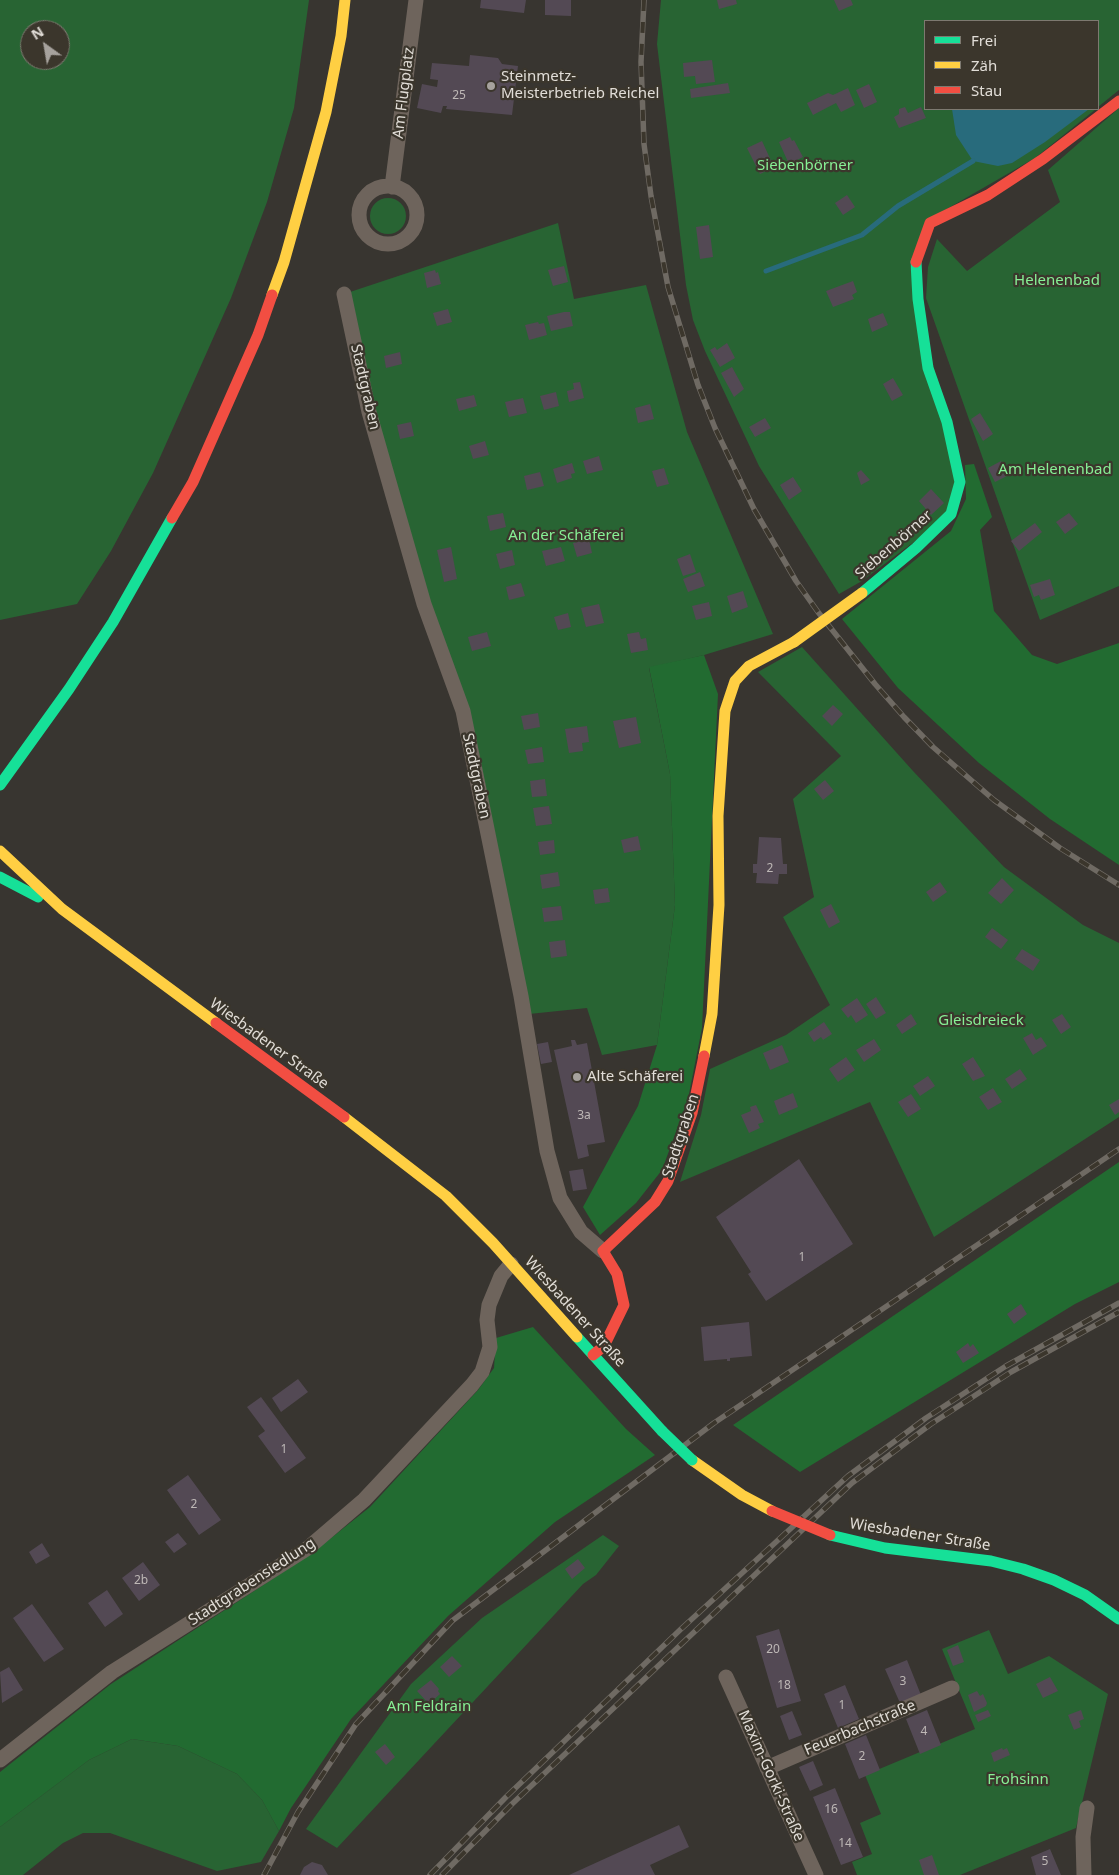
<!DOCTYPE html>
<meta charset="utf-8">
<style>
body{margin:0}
#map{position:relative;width:1119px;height:1875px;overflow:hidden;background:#383530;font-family:"Noto Sans",sans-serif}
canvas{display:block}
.legend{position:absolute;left:924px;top:20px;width:175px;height:90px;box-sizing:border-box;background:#3b362c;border:1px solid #7d7970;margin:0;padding:6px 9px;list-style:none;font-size:15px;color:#e1ddd7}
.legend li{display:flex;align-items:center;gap:10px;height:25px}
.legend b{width:25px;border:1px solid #7d7970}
.north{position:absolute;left:20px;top:20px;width:50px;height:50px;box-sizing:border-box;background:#3b362c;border:1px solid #7d7970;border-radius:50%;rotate:328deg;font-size:14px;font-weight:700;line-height:20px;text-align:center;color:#e1ddd7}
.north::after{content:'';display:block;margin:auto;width:18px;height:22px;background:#a6a29d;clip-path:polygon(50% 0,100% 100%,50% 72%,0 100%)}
</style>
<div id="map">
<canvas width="1119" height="1875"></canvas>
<ul class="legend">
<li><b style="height:6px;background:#16e098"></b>Frei</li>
<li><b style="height:6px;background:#ffcf43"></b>Zäh</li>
<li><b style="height:6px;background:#f24e42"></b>Stau</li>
</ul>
<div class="north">N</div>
</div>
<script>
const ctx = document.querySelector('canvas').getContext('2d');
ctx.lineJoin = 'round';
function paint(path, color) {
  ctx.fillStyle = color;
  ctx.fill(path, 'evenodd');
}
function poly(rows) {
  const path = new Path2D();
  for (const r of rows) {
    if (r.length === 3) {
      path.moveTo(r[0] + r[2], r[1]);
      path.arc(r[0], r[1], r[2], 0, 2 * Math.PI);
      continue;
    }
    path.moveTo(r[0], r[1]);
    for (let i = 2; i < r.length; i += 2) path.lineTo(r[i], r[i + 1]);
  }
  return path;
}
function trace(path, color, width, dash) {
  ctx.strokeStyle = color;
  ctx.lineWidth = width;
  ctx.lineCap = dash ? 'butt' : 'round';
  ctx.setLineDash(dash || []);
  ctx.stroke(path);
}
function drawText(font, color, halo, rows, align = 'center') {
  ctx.font = font + ' "Noto Sans",sans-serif';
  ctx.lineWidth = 4.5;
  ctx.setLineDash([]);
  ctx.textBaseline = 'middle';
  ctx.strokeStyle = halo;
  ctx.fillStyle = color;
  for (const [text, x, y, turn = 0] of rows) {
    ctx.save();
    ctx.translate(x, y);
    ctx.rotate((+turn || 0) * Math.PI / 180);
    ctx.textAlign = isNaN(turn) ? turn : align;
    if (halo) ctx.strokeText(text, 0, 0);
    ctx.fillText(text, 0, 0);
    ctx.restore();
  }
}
paint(poly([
 [0,0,309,0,294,108,267,202,231,298,153,473,111,551,77,604,0,620],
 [30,30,60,30,60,60,30,60],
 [661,0,1119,0,1119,90,1098,107,1098,21,925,21,925,109,1096,109,1035,158,926,221,910,264,960,482,951,514,862,581,839,594,759,466,705,351,693,320,686,285,657,44],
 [1119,108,1119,586,1040,620,926,298,928,267,937,239,967,271,1060,202,1048,170],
 [388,216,18],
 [558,223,574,299,646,285,687,432,773,634,704,655,649,668,670,774,675,905,657,1045,602,1055,587,1008,529,1014,468,713,426,601,375,409,347,293],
 [802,647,913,771,1004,867,1083,925,1119,943,1119,1117,934,1237,870,1102,680,1182,701,1115,710,1069,786,1035,830,1005,783,917,814,897,793,799,841,756,758,672],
 [603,1535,619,1546,596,1575,583,1584,337,1848,306,1829,411,1684,482,1618],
 [989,1630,1008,1674,1049,1656,1108,1694,1076,1828,960,1875,857,1875,852,1862,872,1854,860,1823,881,1814,865,1775,975,1729,942,1649],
 [132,1739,178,1746,237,1774,262,1800,279,1831,261,1862,217,1871,110,1833,83,1833,63,1843,23,1875,0,1875,0,1827,89,1760]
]), '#286433');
paint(poly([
 [974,464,992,517,980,530,994,611,1032,655,1057,664,1119,643,1119,865,1050,819,979,763,898,688,842,619,951,531,966,499,965,465],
 [704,655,718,694,702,1028,688,1099,662,1170,636,1203,600,1235,583,1207,638,1106,657,1045,675,905,670,774,649,667],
 [1119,1162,1119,1282,1075,1304,800,1472,733,1425],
 [533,1327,626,1429,655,1455,555,1522,448,1616,351,1719,291,1808,279,1831,262,1800,237,1774,178,1746,132,1739,89,1760,0,1827,0,1772,111,1684,311,1554,370,1507,478,1390,494,1368,496,1338]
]), '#226b31');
paint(poly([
 [952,109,1089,109,1045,142,1012,163,998,166,973,161,956,135]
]), '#286b7c');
trace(poly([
 [766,271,862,235,898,206,973,161]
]), '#286b7c', 5);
paint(poly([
 [481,0,526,0,524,13,480,8],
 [545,0,571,0,571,16,545,15],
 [717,0,736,0,737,4,719,9],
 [834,0,851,0,853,5,839,11],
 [470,55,498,58,502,64,518,66,512,115,446,109,447,106,443,106,441,113,417,108,422,84,437,87,438,80,430,79,432,63,469,66],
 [712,60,715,82,696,84,695,76,684,77,683,63],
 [728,83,730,93,691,98,690,89],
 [869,84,877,102,864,108,856,90],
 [848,88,855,105,841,112,836,103,813,115,807,103,828,93,833,95],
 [905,107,908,113,921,107,926,118,899,128,894,117,899,114,899,109],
 [790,137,792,141,794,140,803,157,789,164,779,142],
 [762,141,774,167,760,174,747,148],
 [847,195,855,207,843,215,835,203],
 [709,225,713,257,700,259,696,227],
 [564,266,568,282,553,286,548,270],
 [435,270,436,273,438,272,441,284,427,288,424,273],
 [853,281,857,292,852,295,854,299,833,307,826,291],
 [448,309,452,322,437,326,433,313],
 [564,312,570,312,573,326,551,331,547,316],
 [883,313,888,325,872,332,868,319],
 [538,322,539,324,544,323,547,335,529,340,525,325],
 [727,343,735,358,720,367,710,350,715,347,717,350],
 [400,352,402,364,386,368,384,356],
 [732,367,744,389,734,397,721,373],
 [893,378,903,395,892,401,883,384],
 [580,382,584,398,569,402,567,391,574,389,573,383],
 [556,392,559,406,544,410,540,396],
 [474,395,477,406,459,411,456,399],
 [523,398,527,413,509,417,505,402],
 [650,404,654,419,638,423,635,408],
 [980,413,993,434,983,441,971,419],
 [765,418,771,428,755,437,749,427],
 [411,422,414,436,400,439,397,425],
 [485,441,489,455,473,459,469,446],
 [599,456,603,470,587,474,583,461],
 [1001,461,1009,475,995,482,988,468],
 [572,463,575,473,571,474,572,478,557,483,553,469],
 [664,468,669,484,657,487,652,471],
 [861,470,870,480,861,485,857,473],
 [540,472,544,486,527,490,524,476],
 [793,477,802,491,789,500,780,485],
 [931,489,944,503,931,515,919,501],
 [503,513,506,527,490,531,487,516],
 [1069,513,1078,524,1065,534,1056,522],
 [1035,523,1042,532,1019,551,1011,541],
 [589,539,592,553,577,557,573,543],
 [451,547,457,579,444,582,437,550],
 [561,547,565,561,546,566,542,551],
 [512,550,515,565,500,569,496,554],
 [690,554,696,572,683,576,677,559],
 [700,572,705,586,688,592,683,579],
 [1050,579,1055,595,1041,600,1039,595,1034,597,1030,585],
 [521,583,525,596,509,600,506,587],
 [743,591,748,607,732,613,727,596],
 [709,602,712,616,696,620,692,606],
 [599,604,604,623,586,627,581,608],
 [568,613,571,627,558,630,554,617],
 [487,632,491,646,472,651,468,637],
 [639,632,641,639,646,638,648,650,631,653,627,634],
 [833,705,843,714,832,726,822,716],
 [538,713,540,727,524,730,521,716],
 [636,717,641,743,619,748,613,721],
 [587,726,589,742,582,743,583,751,569,753,565,729],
 [542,747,544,762,528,764,525,750],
 [545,779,547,796,532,797,530,781],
 [825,780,834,791,823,800,814,789],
 [549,806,552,824,536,826,533,808],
 [638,836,641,850,624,853,621,840],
 [759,837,781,838,783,864,787,864,787,874,779,874,778,884,756,883,757,873,753,873,753,864,757,864],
 [554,840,555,853,540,855,538,842],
 [558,872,560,886,542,889,540,875],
 [1002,878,1014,890,1001,904,988,893],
 [940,882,947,892,933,902,926,892],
 [608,888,610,902,595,904,593,890],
 [831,904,840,922,829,928,820,910],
 [561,906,563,920,544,922,542,908],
 [992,928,1008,940,1001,949,985,937],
 [565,940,567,956,551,958,549,942],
 [1022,949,1040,960,1033,971,1015,959],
 [876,997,886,1013,876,1019,866,1004],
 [857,998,868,1015,856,1023,851,1015,848,1018,841,1009],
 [911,1014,917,1024,902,1034,896,1025],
 [1062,1014,1071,1027,1061,1034,1052,1020],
 [824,1022,832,1034,823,1040,821,1037,814,1042,808,1033],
 [1032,1033,1036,1040,1041,1037,1047,1046,1033,1055,1023,1038],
 [874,1039,881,1050,864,1062,856,1050],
 [571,1040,575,1040,577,1045,587,1043,605,1142,587,1145,589,1156,578,1159,554,1050,572,1046],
 [548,1042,552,1062,541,1064,537,1044],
 [782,1045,789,1062,770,1070,763,1053],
 [846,1057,855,1070,838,1082,829,1069],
 [973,1057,985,1076,973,1081,962,1064],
 [1020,1069,1027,1079,1012,1089,1005,1079],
 [928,1076,935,1086,920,1096,913,1086],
 [993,1088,1002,1102,988,1110,979,1097],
 [793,1093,798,1107,779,1115,774,1101],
 [911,1094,921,1109,908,1117,898,1102],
 [1119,1099,1119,1112,1115,1115,1109,1105],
 [756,1105,764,1122,758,1124,760,1128,749,1133,741,1115,751,1111,750,1107],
 [799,1159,853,1244,766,1301,748,1274,751,1272,716,1217],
 [583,1169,587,1189,573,1191,569,1171],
 [1021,1304,1027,1314,1014,1324,1007,1314],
 [749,1322,752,1356,730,1358,730,1361,727,1361,727,1359,704,1361,701,1327],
 [968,1343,970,1347,973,1344,979,1353,963,1363,956,1352],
 [298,1379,308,1392,281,1412,272,1398],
 [261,1397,306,1458,285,1473,258,1436,265,1431,247,1407],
 [188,1475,221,1520,199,1535,167,1490],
 [178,1533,187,1544,174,1553,165,1542],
 [42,1543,50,1556,36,1564,29,1552],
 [578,1559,585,1568,572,1579,565,1569],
 [143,1562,160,1585,139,1601,122,1578],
 [107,1590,123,1614,105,1627,88,1603],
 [32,1604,64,1649,44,1662,13,1618],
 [779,1629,801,1701,777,1708,756,1636],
 [958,1645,964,1662,953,1666,947,1650],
 [452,1656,462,1666,449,1677,440,1667],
 [907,1660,921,1695,900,1703,885,1669],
 [9,1667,23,1690,2,1703,0,1672],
 [1050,1677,1058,1691,1043,1698,1036,1684],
 [431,1680,439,1689,438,1691,440,1694,429,1704,417,1691],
 [845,1685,859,1719,838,1728,824,1694],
 [977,1691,980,1696,983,1694,987,1703,986,1706,974,1712,968,1695],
 [927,1710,941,1745,920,1754,906,1719],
 [988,1710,991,1716,978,1722,975,1715],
 [1081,1710,1084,1719,1079,1721,1081,1727,1074,1730,1068,1715],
 [792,1711,802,1735,789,1740,780,1716],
 [866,1735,880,1770,859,1779,845,1744],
 [385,1744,395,1757,386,1765,375,1752],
 [1002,1748,1003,1750,1007,1748,1010,1755,994,1762,991,1753],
 [813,1761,823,1785,810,1791,799,1767],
 [835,1788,863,1857,841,1865,813,1797],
 [679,1825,689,1847,650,1865,655,1875,569,1875],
 [1050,1849,1061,1875,1036,1875,1031,1857],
 [932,1855,939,1875,924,1875,919,1860],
 [312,1862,322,1865,328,1875,300,1875,304,1867]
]), '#534954');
trace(poly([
 [388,215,29],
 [392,187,416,0],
 [344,294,369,412,424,604,463,711,521,996,547,1151,560,1198,581,1232,603,1251],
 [726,1677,816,1875],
 [0,1760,112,1672,308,1548,364,1500,472,1385,482,1372,490,1347,487,1320,489,1305,501,1276,511,1264],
 [767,1768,952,1688],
 [1084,1875,1083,1837,1087,1808]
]), '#6e645c', 15);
trace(poly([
 [862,593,916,548,951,514,960,482,947,422,928,368,918,299,916,262],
 [0,785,69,689,113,622,172,518],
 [0,877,38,897],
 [577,1337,662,1431],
 [830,1535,885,1548,991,1561,1023,1569,1054,1580,1085,1595,1119,1619]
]), '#16e098', 11);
trace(poly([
 [272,295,284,262,326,112,341,36,345,0],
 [0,851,62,909,216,1023],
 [704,1056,712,1014,719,905,718,816,725,711,735,681,749,666,794,642],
 [344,1117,446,1196,493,1243,577,1337],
 [692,1460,742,1495,772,1511]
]), '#ffcf43', 11);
trace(poly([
 [916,262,930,223,988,195,1043,159,1119,101],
 [172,518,193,482,258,335,272,295],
 [216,1023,344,1117],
 [593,1355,604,1346,624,1305,617,1274,603,1251,655,1202,668,1181,692,1113,704,1056]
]), '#f24e42', 11);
const rail = poly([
 [644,0,641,62,644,144,651,196,668,287,698,385,715,428,754,509,796,581,818,612,875,684,904,717,933,747,994,800,1060,848,1119,885],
 [264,1875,298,1812,356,1724,452,1621,714,1423,1119,1149],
 [430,1875,506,1797,681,1629,848,1476,926,1418,1006,1366,1119,1303],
 [442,1875,512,1804,852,1483,931,1424,1011,1372,1119,1312]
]);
trace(rail, '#6f6a63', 5.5);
trace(rail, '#3b362c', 4, [11]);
trace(poly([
 [662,1431,692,1460]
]), '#16e098', 11);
trace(poly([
 [794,642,862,593]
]), '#ffcf43', 11);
trace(poly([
 [772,1511,830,1535]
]), '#f24e42', 11);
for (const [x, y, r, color] of [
 [491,86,5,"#a6a29d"],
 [577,1077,5,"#a6a29d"]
]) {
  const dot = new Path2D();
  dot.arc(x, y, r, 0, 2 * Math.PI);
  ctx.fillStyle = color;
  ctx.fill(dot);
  trace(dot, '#3b362c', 2);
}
drawText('12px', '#beb8b6', null, [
 ["25",459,96],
 ["2",770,869],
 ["3a",584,1116],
 ["1",802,1258],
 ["1",284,1450],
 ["2",194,1505],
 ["2b",141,1581],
 ["20",773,1650],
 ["3",903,1682],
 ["18",784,1686],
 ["1",842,1706],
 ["4",924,1732],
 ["2",862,1757],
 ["16",831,1810],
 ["14",845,1844],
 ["5",1045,1862]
]);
drawText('15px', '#e1ddd7', '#3b362c', [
 ["Steinmetz-",501,77],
 ["Meisterbetrieb Reichel",501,94],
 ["Alte Schäferei",587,1077]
], 'left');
drawText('15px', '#e1ddd7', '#3b362c', [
 ["Am Flugplatz",404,93,-83],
 ["Stadtgraben",365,387,77],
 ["Siebenbörner",894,545,-41],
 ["Stadtgraben",476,776,78],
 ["Wiesbadener Straße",269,1044,36],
 ["Stadtgraben",681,1136,-72],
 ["Wiesbadener Straße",575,1312,48],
 ["Wiesbadener Straße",920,1535,9],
 ["Stadtgrabensiedlung",252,1582,-33],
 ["Feuerbachstraße",860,1728,-23],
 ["Maxim-Gorki-Straße",771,1776,66]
]);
drawText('15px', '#87f095', '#3b362c', [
 ["Siebenbörner",805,166],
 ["Helenenbad",1057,281],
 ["Am Helenenbad",1055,470],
 ["An der Schäferei",566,536],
 ["Gleisdreieck",981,1021],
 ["Am Feldrain",429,1707],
 ["Frohsinn",1018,1780]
]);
</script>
